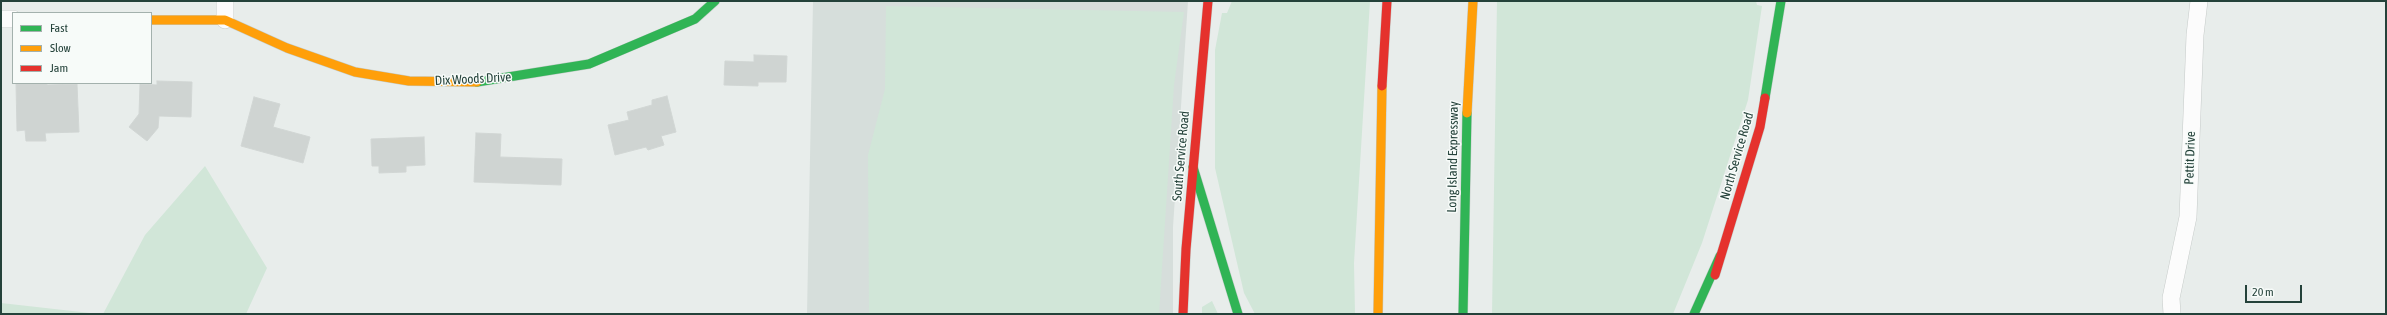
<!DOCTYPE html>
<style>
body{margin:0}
#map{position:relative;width:2387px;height:315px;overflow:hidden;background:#e8edeb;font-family:"Asap Condensed",sans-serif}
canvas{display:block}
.frame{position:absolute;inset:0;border:2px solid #24423a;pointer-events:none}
.legend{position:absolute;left:12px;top:12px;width:140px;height:72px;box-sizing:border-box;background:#f7fbf9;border:1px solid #a3b1ad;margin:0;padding:5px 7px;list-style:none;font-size:12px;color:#24423a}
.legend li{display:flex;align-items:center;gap:8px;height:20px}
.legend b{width:20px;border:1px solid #a3b1ad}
.scale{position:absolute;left:2245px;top:285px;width:57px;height:18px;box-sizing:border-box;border:2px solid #24423a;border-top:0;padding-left:5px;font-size:12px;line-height:14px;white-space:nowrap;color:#24423a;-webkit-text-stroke:3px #f7fbf9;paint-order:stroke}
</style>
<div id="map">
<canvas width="2387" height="315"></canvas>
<div class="frame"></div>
<ul class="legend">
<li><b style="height:5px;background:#30b455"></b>Fast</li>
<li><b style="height:5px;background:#ff9f0a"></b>Slow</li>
<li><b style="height:5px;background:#e5322d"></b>Jam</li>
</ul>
<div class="scale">20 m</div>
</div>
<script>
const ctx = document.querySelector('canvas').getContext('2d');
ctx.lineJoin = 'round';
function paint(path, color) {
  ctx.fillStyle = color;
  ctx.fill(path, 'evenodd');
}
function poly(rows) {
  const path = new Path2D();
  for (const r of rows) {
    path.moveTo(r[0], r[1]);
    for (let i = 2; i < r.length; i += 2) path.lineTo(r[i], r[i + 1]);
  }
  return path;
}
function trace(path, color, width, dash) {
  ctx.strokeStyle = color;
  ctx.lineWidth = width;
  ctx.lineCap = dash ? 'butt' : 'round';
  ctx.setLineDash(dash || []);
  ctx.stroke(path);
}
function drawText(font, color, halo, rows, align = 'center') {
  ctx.font = font + ' "Asap Condensed",sans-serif';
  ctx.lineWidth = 3;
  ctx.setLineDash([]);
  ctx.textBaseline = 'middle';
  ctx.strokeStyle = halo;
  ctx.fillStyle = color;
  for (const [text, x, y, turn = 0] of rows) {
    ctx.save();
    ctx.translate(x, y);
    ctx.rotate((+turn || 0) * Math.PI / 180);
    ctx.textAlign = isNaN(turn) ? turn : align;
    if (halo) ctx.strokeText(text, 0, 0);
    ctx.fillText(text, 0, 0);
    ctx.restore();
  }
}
paint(poly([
 [813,1,1188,1,1173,227,1173,314,807,314]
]), '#d6dedb');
paint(poly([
 [1232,1,1370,1,1354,263,1355,314,1255,314,1244,293,1215,168,1215,50,1222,13,1227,13],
 [1497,1,1756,1,1757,5,1762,6,1748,100,1702,243,1673,314,1492,314],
 [886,6,1184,12,1174,85,1159,314,869,314,868,155,885,89],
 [205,166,267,268,246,314,103,314,145,235],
 [1212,301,1218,314,1202,314,1202,307],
 [1,303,99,314,1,314]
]), '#d1e6d8');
const building = poly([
 [754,55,787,56,786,82,758,82,758,86,724,85,725,61,754,62,754,55],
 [157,81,192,82,191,117,159,116,158,128,147,141,129,127,139,114,140,84,157,85,157,81],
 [16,83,47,83,47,85,77,84,79,132,45,133,46,141,26,141,25,130,17,131,16,83],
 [667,96,676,132,661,136,664,145,648,150,646,147,615,155,608,125,629,120,627,112,652,105,652,100,667,96],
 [254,97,280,104,273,127,310,137,303,163,241,146,254,97],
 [476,133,501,134,500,157,562,159,561,185,474,182,476,133],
 [424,137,425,165,406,166,406,172,379,173,379,166,372,166,371,139,424,137]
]);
paint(building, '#cfd4d2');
trace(building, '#d1d6d4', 1);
const street = poly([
 [1,19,13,19],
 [225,20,225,1],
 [2172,314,2171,298,2188,217,2195,35,2199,1]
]);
const fast = poly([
 [477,82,589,64,695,19,715,1],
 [1765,98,1781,1],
 [1193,167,1238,314],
 [1463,314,1467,113],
 [1694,314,1720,256]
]);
const slow = poly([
 [151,20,225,20,287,48,355,72,409,81,477,82],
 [1467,113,1473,1],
 [1378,314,1382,86]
]);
const jam = poly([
 [1382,86,1387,1],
 [1715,275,1760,127,1765,98],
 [1183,314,1186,249,1208,1]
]);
trace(street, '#c5cac8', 18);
trace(fast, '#c3cbc8', 10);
trace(slow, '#c3cbc8', 10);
trace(jam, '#c3cbc8', 10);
trace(street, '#fcfcfc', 17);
trace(fast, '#30b455', 9);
trace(slow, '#ff9f0a', 9);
trace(jam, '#e5322d', 9);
drawText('13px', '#24423a', '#f7fbf9', [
 ["Dix Woods Drive",473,79,-3],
 ["South Service Road",1181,156,-85],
 ["North Service Road",1737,156,-74],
 ["Long Island Expressway",1453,157,-89],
 ["Pettit Drive",2190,158,-88]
]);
</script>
